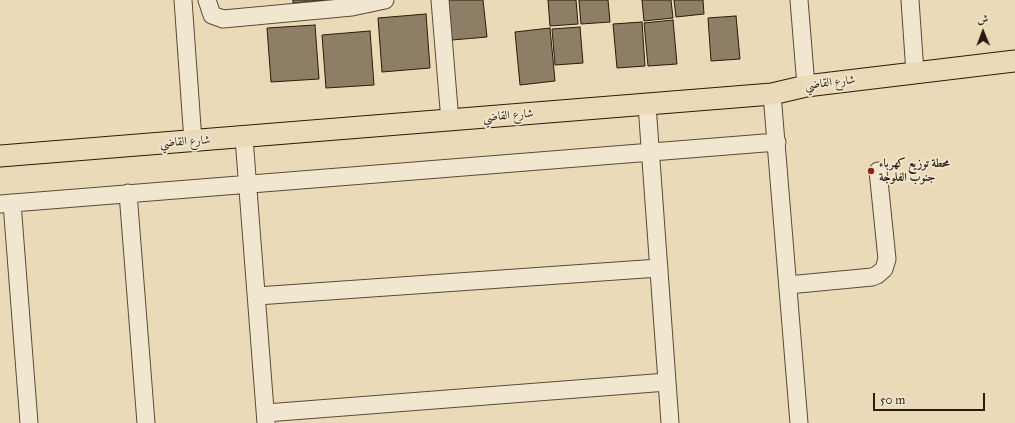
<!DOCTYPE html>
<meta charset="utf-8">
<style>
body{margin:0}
#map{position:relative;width:1015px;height:423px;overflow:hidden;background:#eadab7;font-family:"IM FELL Great Primer",Amiri,serif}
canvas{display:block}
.north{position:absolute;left:963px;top:12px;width:40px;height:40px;-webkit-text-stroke:3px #f1e7d0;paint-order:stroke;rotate:359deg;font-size:11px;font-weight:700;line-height:16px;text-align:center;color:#2a1b0c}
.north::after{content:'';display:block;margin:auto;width:14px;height:18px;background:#2a1b0c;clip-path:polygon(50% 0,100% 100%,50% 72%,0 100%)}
.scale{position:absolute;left:873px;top:393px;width:112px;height:18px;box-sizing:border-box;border:2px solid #2a1b0c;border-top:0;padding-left:5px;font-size:12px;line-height:14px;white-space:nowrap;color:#2a1b0c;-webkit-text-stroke:3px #f1e7d0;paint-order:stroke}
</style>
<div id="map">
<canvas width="1015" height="423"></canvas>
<div class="north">ش</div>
<div class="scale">50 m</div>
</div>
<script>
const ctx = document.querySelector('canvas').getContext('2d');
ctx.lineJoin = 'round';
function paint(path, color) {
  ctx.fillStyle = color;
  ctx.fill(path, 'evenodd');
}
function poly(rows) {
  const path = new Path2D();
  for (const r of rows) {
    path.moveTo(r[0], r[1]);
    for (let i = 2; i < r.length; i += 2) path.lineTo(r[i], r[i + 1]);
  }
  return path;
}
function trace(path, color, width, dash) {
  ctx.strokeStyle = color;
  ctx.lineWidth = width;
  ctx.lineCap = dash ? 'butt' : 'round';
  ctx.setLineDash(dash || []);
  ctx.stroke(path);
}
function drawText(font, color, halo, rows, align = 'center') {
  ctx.font = font + ' "IM FELL Great Primer",Amiri,serif';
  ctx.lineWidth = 3.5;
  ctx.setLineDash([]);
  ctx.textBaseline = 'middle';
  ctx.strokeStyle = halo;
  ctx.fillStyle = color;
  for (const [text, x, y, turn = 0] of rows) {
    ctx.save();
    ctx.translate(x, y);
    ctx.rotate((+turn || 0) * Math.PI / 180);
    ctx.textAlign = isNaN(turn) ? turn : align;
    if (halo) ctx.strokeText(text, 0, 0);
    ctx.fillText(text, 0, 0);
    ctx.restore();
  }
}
const building = poly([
 [293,0,328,0,293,3,293,0],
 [448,0,483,0,487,37,452,40,448,0],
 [548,0,576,0,578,24,550,26,548,0],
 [579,0,608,0,610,22,581,24,579,0],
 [642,0,671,0,673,18,644,21,642,0],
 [674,0,703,0,704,14,676,17,674,0],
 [426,14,430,68,382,72,378,18,426,14],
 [736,16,740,59,711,61,708,18,736,16],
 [673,20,677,64,648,66,644,23,673,20],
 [642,22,645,66,617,68,613,24,642,22],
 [315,25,319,79,271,82,267,28,315,25],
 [580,27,583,63,555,65,552,29,580,27],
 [550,28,555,81,520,85,515,32,550,28],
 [370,31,374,85,326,88,322,35,370,31]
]);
paint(building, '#8e7e65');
trace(building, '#2a1b0c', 1);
const minor = poly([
 [183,0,193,141],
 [207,0,212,15,223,19,352,7,385,0],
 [440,0,450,121],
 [799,0,806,86],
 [910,0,915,73],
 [772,94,799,423],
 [647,105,670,423],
 [244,138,266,423],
 [128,193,146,423],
 [12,203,29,423],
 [0,204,777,142],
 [788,285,872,277,877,275,884,269,887,259,878,171],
 [257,296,659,268],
 [266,413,667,382]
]);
const major = poly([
 [0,156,772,94,806,86,1015,61]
]);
trace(minor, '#5a4b37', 19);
trace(major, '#2a1b0c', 23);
trace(minor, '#f1e7d0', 17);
trace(major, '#eadab7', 21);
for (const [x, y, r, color] of [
 [871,171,4,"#8f2418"]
]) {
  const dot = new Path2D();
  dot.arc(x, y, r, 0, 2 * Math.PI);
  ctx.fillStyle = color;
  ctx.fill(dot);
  trace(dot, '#f1e7d0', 1.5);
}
drawText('12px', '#2a1b0c', '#f1e7d0', [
 ["شارع القاضي",830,83,-7],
 ["شارع القاضي",508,116,-5],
 ["شارع القاضي",185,142,-4]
]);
drawText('bold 12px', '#2a1b0c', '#f1e7d0', [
 ["محطة توزيع كهرباء",879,164],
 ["جنوب الفلوجة",879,178]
], 'left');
</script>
